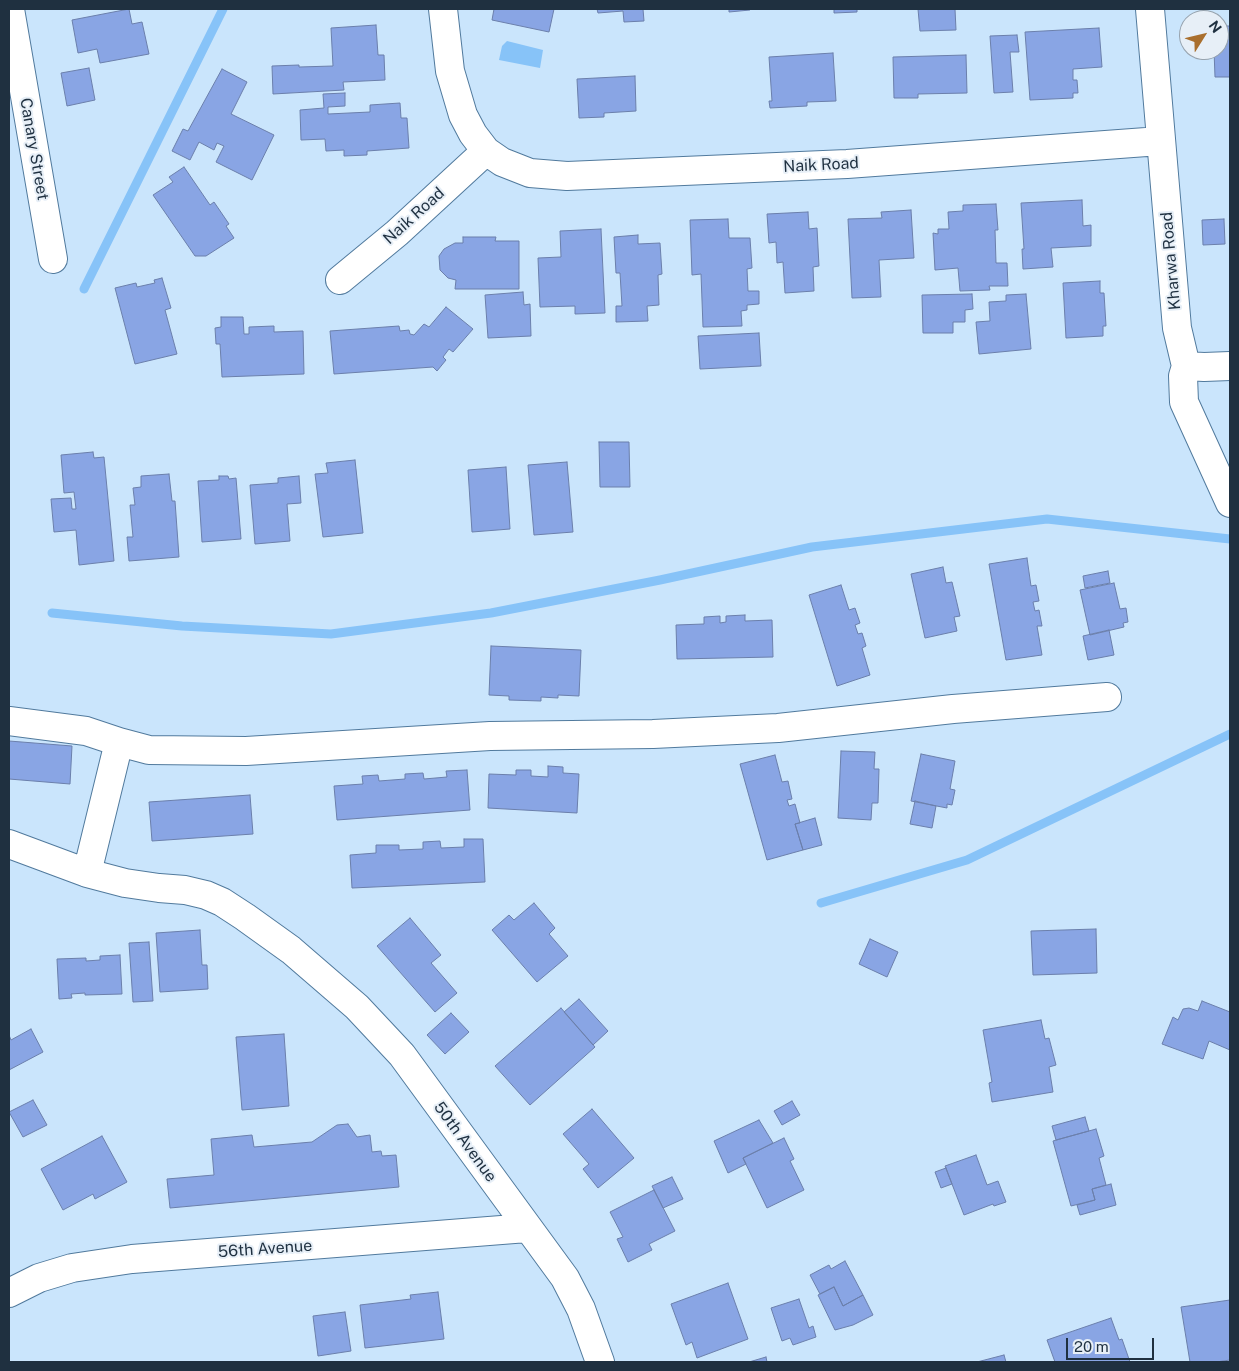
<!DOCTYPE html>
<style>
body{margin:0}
#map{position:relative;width:1239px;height:1371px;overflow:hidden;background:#cae5fc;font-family:"Public Sans",sans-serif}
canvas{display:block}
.frame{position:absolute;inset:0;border:10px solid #1f3040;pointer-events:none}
.north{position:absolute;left:1179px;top:10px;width:50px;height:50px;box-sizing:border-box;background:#e7eff7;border:1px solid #97a3ae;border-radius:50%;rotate:54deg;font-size:14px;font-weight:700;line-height:20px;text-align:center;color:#1f3040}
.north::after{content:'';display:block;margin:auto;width:18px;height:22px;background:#a96f2e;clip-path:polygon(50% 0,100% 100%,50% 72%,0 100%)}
.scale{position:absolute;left:1066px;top:1338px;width:88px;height:22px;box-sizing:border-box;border:2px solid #1f3040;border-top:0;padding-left:6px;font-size:15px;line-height:18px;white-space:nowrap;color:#1f3040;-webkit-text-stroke:4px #e7eff7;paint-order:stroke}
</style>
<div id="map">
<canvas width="1239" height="1371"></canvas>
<div class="frame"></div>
<div class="north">N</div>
<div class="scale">20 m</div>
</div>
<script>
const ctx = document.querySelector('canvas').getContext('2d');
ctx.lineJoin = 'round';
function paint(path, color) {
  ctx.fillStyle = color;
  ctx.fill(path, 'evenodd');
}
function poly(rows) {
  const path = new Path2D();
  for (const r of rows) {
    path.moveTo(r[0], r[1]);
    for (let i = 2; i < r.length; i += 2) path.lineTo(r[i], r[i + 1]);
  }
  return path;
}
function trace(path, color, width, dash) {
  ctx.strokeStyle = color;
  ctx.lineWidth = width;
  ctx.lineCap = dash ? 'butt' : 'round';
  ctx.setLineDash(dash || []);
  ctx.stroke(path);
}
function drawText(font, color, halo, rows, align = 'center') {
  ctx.font = font + ' "Public Sans",sans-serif';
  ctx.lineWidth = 4;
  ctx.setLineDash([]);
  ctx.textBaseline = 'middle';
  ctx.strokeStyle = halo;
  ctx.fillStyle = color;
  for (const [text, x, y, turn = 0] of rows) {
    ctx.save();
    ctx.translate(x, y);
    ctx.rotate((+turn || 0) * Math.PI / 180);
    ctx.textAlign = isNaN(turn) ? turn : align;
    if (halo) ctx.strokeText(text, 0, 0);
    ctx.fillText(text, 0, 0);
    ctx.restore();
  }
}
paint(poly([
 [507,41,543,50,540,68,499,60,502,46]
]), '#87c3f8');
trace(poly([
 [84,289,223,9],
 [52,613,182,626,331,634,491,613,660,580,812,547,1047,519,1230,539],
 [821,903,967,860,1230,734]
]), '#87c3f8', 9);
const building = poly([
 [129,9,132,24,142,22,149,54,100,63,97,49,78,53,72,20,129,9],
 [494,9,554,9,549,32,492,20,494,9],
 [597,9,643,9,644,21,624,22,623,11,598,13,597,9],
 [729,9,750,9,750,10,729,12,729,9],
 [834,9,857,9,857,12,834,13,834,9],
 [918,9,955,9,956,30,920,31,918,9],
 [376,25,378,55,384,55,385,80,343,82,344,90,273,94,272,66,299,65,299,67,333,66,331,28,376,25],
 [1219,26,1230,26,1230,77,1215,77,1214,50,1219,50,1219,26],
 [1099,28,1102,67,1073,69,1073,80,1077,80,1078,93,1073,93,1073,98,1030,100,1025,32,1099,28],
 [1017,35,1019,52,1010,52,1013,92,994,93,990,36,1017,35],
 [833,53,836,101,807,102,807,106,770,108,769,101,772,101,769,57,833,53],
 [966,55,967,93,918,94,918,98,894,98,893,57,966,55],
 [89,68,95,100,67,106,61,73,89,68],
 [222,69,247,82,231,114,274,135,252,180,216,162,224,146,217,143,214,150,199,142,190,160,172,151,183,129,188,131,222,69],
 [635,76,636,111,604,113,604,117,579,118,577,79,635,76],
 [345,93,345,106,328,107,328,114,370,112,370,105,400,103,401,118,407,118,409,148,367,151,367,155,344,156,344,150,326,151,325,139,301,140,300,110,324,108,323,94,345,93],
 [184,167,210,205,214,202,229,224,226,226,234,238,206,256,195,256,153,195,173,182,169,177,184,167],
 [1082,200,1083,226,1091,225,1091,246,1051,248,1053,267,1023,269,1022,249,1024,249,1021,203,1082,200],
 [996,204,998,230,995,230,996,263,1007,263,1008,286,989,286,990,290,960,291,958,268,935,270,933,233,938,234,938,229,949,229,948,212,963,211,963,205,996,204],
 [911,210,914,258,879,260,881,297,852,298,848,219,882,218,881,212,911,210],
 [808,212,809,229,817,228,819,266,813,267,814,291,785,293,783,262,777,263,776,242,769,243,767,214,808,212],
 [728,219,729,238,750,238,752,268,747,269,748,291,759,291,759,304,747,305,747,310,741,311,742,326,703,327,701,274,692,275,690,220,728,219],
 [1224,219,1225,244,1203,245,1202,220,1224,219],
 [601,229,605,313,575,314,575,306,540,307,538,258,561,257,560,231,601,229],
 [638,235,638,244,660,243,662,274,658,275,659,305,647,306,648,321,616,322,616,306,622,306,620,273,616,273,614,237,638,235],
 [463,237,496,237,495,241,519,241,519,289,455,289,456,280,448,278,440,270,439,256,444,249,455,243,463,243,463,237],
 [162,278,171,308,165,310,177,354,135,364,115,288,136,283,137,287,155,283,154,280,162,278],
 [1100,281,1100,293,1104,293,1106,326,1103,326,1103,336,1066,338,1063,283,1100,281],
 [523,292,524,305,530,304,531,336,488,338,485,295,523,292],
 [972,294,973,309,965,310,965,322,953,322,953,333,923,333,922,295,972,294],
 [1026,294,1031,349,979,354,976,322,990,321,989,302,1006,301,1006,295,1026,294],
 [446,307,473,329,453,352,449,349,443,357,446,360,437,371,433,367,334,374,330,331,399,326,400,331,409,330,410,334,414,335,424,324,429,327,446,307],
 [221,317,243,317,244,334,249,334,249,327,274,326,274,332,303,331,304,374,222,377,220,344,216,344,215,328,221,327,221,317],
 [759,333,761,366,700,369,698,336,759,333],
 [599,442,629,442,630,487,600,487,599,442],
 [93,452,94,458,104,457,114,561,79,565,76,530,54,532,51,499,71,498,72,509,76,509,74,492,64,493,61,455,93,452],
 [355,460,363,533,323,537,315,474,328,473,326,463,355,460],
 [567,462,573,532,534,535,528,465,567,462],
 [506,467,510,529,472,532,468,470,506,467],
 [169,474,172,501,175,501,179,557,129,561,127,537,133,537,130,505,135,505,133,488,141,487,141,476,169,474],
 [219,476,228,476,229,479,236,478,241,539,202,542,198,481,219,480,219,476],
 [299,476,301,503,287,504,290,541,255,544,250,485,278,483,278,478,299,476],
 [1027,558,1031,586,1036,585,1039,601,1033,602,1035,611,1039,610,1042,626,1037,626,1042,655,1006,660,989,564,1027,558],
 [943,567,946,583,952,582,960,616,954,617,957,631,925,638,911,574,943,567],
 [1108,571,1110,583,1085,588,1083,576,1108,571],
 [1114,583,1120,609,1126,608,1128,622,1123,623,1124,627,1090,635,1080,590,1114,583],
 [841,585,849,610,855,608,860,623,855,625,858,634,862,633,866,646,862,648,870,675,837,686,809,595,841,585],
 [745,615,745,621,772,620,773,657,677,659,676,625,704,624,704,617,720,616,720,623,726,622,726,616,745,615],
 [1109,630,1114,655,1088,660,1083,636,1109,630],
 [491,646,581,650,579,696,558,695,558,698,541,697,541,701,509,700,509,696,489,695,491,646],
 [9,741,72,746,70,784,9,779,9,741],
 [841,751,875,752,874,769,879,769,878,803,872,803,871,820,838,818,841,751],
 [921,754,955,761,950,789,955,790,952,805,947,804,947,808,911,801,921,754],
 [775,755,782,782,788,781,792,799,787,800,789,806,795,804,800,823,795,824,803,850,767,860,740,764,775,755],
 [548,766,563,767,563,773,579,774,577,813,488,808,489,774,516,775,516,770,531,770,531,776,548,777,548,766],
 [467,770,470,810,337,820,334,786,363,784,362,776,378,775,379,781,405,779,405,774,423,773,424,779,447,777,446,771,467,770],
 [250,795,253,834,152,841,149,802,250,795],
 [915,801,936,806,932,828,910,824,915,801],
 [815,818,822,845,803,850,795,824,815,818],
 [464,839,483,839,485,882,352,888,350,855,376,853,376,845,399,845,399,850,423,849,423,842,440,841,441,848,464,847,464,839],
 [534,903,555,928,549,934,568,956,537,982,492,930,509,915,514,920,534,903],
 [410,918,441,955,431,963,457,993,435,1012,377,946,410,918],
 [1096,929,1097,973,1033,975,1031,931,1096,929],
 [200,930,202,965,207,965,208,989,160,992,156,933,200,930],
 [870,939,898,952,887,977,859,964,870,939],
 [149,942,153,1001,133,1002,129,943,149,942],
 [120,955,122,994,85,995,85,993,71,994,72,998,59,999,57,959,86,958,86,961,100,960,100,956,120,955],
 [579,999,608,1031,593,1045,564,1012,579,999],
 [1202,1001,1230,1012,1230,1050,1209,1041,1203,1059,1162,1044,1173,1017,1178,1020,1183,1009,1189,1008,1198,1011,1202,1001],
 [561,1008,595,1047,530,1105,495,1066,561,1008],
 [451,1013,469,1032,445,1054,427,1035,451,1013],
 [1041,1020,1045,1039,1049,1038,1056,1065,1049,1067,1053,1092,992,1102,989,1083,992,1082,983,1030,1041,1020],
 [31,1029,43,1052,9,1070,9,1035,11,1040,31,1029],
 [284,1034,289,1106,242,1110,236,1037,284,1034],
 [33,1100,47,1125,23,1137,9,1112,33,1100],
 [792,1101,800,1115,782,1125,774,1111,792,1101],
 [592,1109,634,1158,598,1188,583,1169,589,1164,563,1134,592,1109],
 [1085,1117,1089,1131,1056,1140,1052,1126,1085,1117],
 [759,1120,773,1143,743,1158,746,1164,728,1173,714,1141,759,1120],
 [348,1124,357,1137,370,1135,372,1152,381,1151,382,1156,396,1155,399,1187,170,1208,167,1179,214,1175,211,1139,252,1135,254,1147,312,1142,337,1125,348,1124],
 [1096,1129,1104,1156,1099,1158,1106,1185,1092,1189,1095,1200,1071,1206,1053,1141,1096,1129],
 [102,1136,127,1182,95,1199,93,1194,63,1210,41,1169,102,1136],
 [784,1138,794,1159,790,1161,804,1190,767,1208,743,1158,784,1138],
 [976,1155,987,1185,998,1181,1006,1202,994,1206,993,1204,964,1215,945,1166,976,1155],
 [946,1168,952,1184,941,1188,935,1172,946,1168],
 [672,1177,683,1199,663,1208,652,1186,672,1177],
 [1111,1184,1116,1205,1080,1215,1077,1205,1095,1200,1092,1189,1111,1184],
 [654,1190,675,1231,649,1244,652,1250,628,1262,617,1239,623,1237,610,1212,654,1190],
 [845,1261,863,1295,843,1306,834,1287,820,1294,810,1275,829,1265,831,1269,845,1261],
 [728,1283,748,1339,697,1358,692,1342,686,1345,671,1304,728,1283],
 [834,1287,843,1306,863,1295,873,1315,853,1325,835,1330,818,1295,834,1287],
 [438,1292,444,1339,365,1348,360,1305,411,1299,410,1295,438,1292],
 [799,1299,809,1328,813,1326,816,1337,793,1345,790,1338,782,1341,771,1308,799,1299],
 [1230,1300,1230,1360,1216,1362,1190,1362,1181,1307,1230,1300],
 [345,1312,351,1351,318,1356,313,1316,345,1312],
 [1111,1318,1119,1340,1122,1339,1130,1362,1055,1362,1047,1340,1111,1318],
 [1004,1355,1006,1362,977,1362,1004,1355],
 [766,1357,767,1362,749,1362,766,1357]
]);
paint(building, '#89a5e4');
trace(building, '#6b7fab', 1);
const minor = poly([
 [10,9,53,259],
 [443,9,450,71,463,115,473,134,486,151,502,162,530,173,567,176,847,164,1160,141],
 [1150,9,1177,328,1186,366,1183,376,1184,402,1230,503],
 [340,280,397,233,486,151],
 [1186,366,1204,367,1230,366],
 [9,721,86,731,119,742,149,750,246,751,490,736,653,734,778,728,953,709,1107,697],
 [9,844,87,873,125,883,159,888,185,890,206,895,222,902,245,917,291,950,357,1007,402,1055,565,1278,581,1309,600,1362],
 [87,873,119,742],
 [9,1293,39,1278,72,1268,132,1259,527,1228]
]);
trace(minor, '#517a9d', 30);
trace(minor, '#fff', 28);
drawText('16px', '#1f3040', '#e7eff7', [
 ["Canary Street",34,149,80],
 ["Naik Road",821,165,-3],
 ["Naik Road",414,216,-42],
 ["Kharwa Road",1171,261,-95],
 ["50th Avenue",465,1142,54],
 ["56th Avenue",265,1249,-4]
]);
</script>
